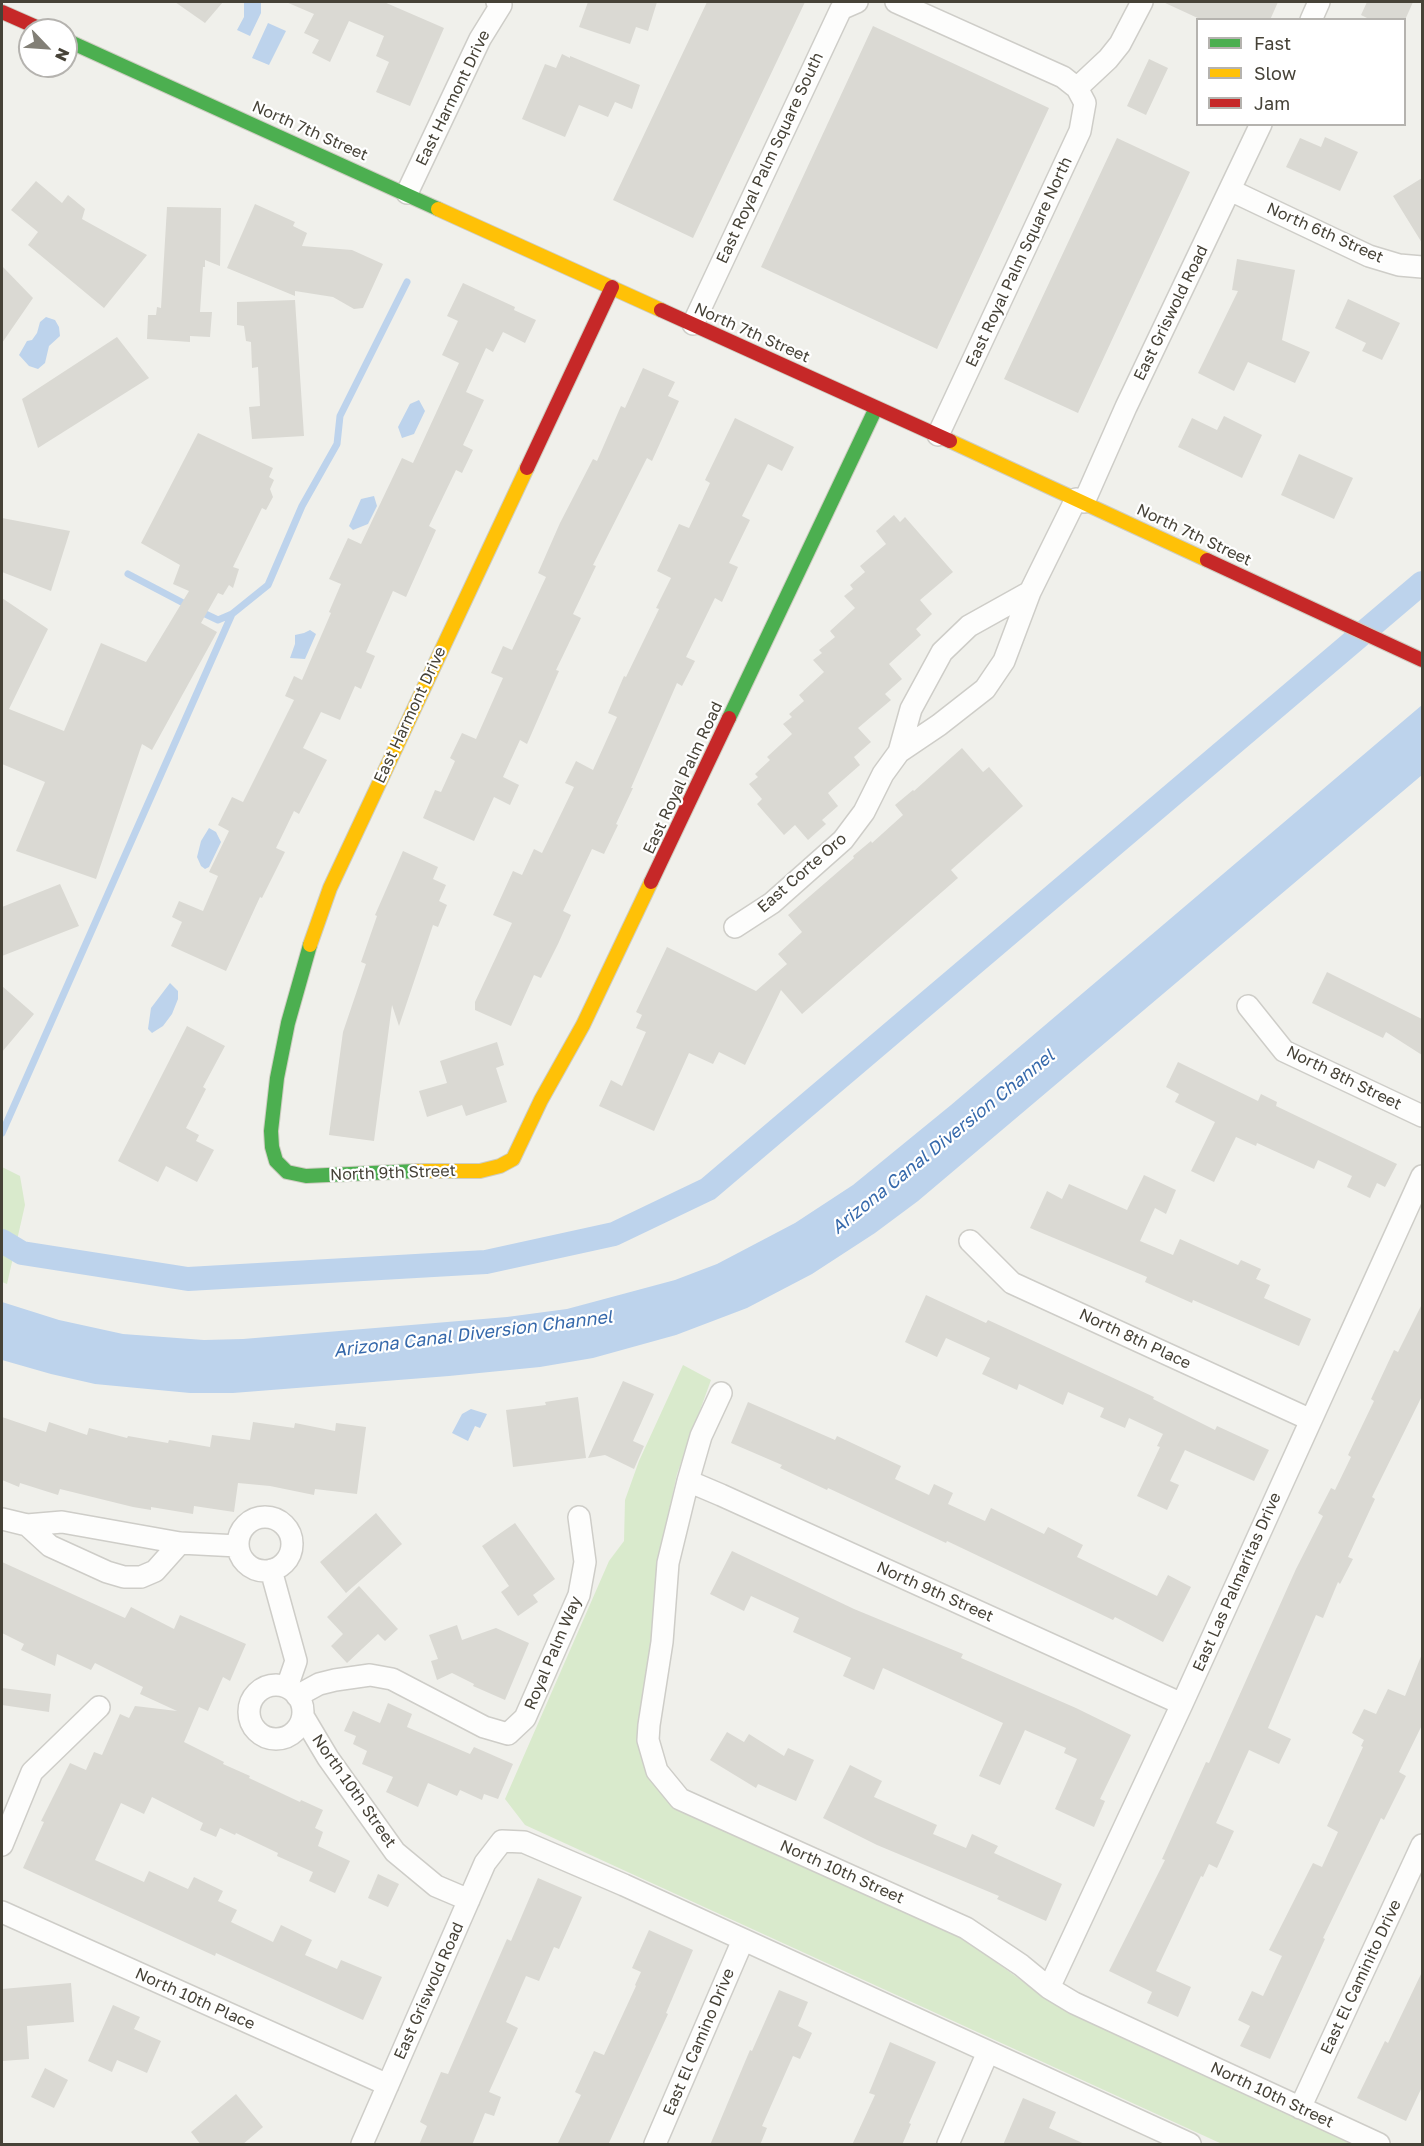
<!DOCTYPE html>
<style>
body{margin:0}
#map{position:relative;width:1424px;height:2146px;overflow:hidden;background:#f0f0eb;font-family:"Golos Text",sans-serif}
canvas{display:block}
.frame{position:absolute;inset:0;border:3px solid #464237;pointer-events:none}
.legend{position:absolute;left:1196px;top:18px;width:210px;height:108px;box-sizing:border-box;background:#fff;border:2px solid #b5b3af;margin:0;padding:8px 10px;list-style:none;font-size:18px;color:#464237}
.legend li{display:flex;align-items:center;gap:12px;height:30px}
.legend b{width:30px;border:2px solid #b5b3af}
.north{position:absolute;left:18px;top:18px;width:60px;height:60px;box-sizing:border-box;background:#fff;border:2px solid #b5b3af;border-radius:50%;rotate:115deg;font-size:16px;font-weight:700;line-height:24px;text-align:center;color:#464237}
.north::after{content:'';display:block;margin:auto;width:21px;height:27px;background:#827f76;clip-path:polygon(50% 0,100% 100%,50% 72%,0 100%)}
</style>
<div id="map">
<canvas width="1424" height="2146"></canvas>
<div class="frame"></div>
<ul class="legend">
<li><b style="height:8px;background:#4caf50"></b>Fast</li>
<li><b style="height:8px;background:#ffc107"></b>Slow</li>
<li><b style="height:8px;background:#c62828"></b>Jam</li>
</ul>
<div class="north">N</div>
</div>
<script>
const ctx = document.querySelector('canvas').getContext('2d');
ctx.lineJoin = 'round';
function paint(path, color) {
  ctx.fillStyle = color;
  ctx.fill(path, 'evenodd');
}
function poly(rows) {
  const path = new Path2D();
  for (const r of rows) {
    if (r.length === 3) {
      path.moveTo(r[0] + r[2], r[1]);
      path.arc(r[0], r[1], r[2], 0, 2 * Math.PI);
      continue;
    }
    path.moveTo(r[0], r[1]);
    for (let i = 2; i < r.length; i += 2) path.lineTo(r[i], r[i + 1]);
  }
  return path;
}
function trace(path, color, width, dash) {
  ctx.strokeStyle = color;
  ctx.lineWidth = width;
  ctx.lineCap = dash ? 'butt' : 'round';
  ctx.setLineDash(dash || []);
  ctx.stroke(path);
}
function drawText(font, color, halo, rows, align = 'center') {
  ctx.font = font + ' "Golos Text",sans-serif';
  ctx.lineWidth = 4.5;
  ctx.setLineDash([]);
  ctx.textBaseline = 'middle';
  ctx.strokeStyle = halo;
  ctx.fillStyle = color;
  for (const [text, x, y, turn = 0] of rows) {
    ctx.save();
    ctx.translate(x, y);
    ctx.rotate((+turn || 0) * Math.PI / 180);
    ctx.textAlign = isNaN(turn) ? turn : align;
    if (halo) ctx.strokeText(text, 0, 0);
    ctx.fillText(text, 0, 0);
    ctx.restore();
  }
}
paint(poly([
 [2,1167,20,1176,25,1205,7,1284,2,1282],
 [683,1365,711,1380,677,1474,658,1562,652,1633,637,1741,647,1776,673,1807,961,1937,1043,1996,1364,2144,1222,2144,525,1825,505,1799,609,1561,624,1541,625,1500,639,1461]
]), '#d9eacc');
paint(poly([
 [244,2,261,2,261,13,250,36,237,30,244,17],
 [268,23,286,31,269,65,252,58],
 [46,317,55,320,59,327,60,336,49,346,45,363,38,369,29,366,19,355,27,341,32,340,37,333,40,322],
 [419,400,425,411,414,434,402,438,398,427,410,404],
 [374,496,377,506,368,524,353,530,349,526,361,499],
 [310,630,316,634,305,659,290,658,295,644,295,635,304,633],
 [1422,705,1422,775,918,1201,875,1233,812,1274,747,1308,676,1335,593,1358,540,1367,449,1376,233,1393,190,1393,95,1384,51,1374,2,1360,2,1302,59,1320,123,1334,204,1340,243,1339,507,1317,567,1309,675,1280,717,1264,795,1223,853,1185,951,1105],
 [209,828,216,832,221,842,209,867,205,869,201,866,197,857,201,841],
 [170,983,178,991,178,999,172,1014,163,1026,152,1033,148,1029,151,1008],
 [471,1409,487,1414,480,1428,475,1426,468,1441,452,1433,462,1414]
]), '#bdd3ec');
trace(poly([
 [128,574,189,606],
 [199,611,218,620,232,614,268,585,302,506,337,444,340,416,407,282],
 [2,1133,232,614]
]), '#bdd3ec', 7);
trace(poly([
 [2,1241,22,1253,188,1279,486,1262,614,1234,708,1189,1422,583]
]), '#bdd3ec', 24);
paint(poly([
 [175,2,223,2,205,23],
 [286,2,384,2,444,28,410,106,376,92,389,62,376,56,384,36,349,21,330,62,312,53,319,40,304,33,314,14],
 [588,2,657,2,648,31,636,27,630,44,579,27],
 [707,2,805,2,693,238,613,200],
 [1163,2,1278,2,1270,20,1202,20],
 [1367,2,1413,2,1405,20,1371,20,1361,15],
 [873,26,1049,108,937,349,761,267],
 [562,54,570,58,570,56,640,85,632,109,615,102,608,117,579,105,565,137,522,119,545,64,556,68],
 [1149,59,1168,68,1146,115,1127,106],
 [1325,137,1358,152,1340,191,1286,167,1300,138,1321,147],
 [1117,138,1190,172,1078,413,1004,379],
 [1422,178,1422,243,1393,196],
 [36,181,62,203,68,195,85,209,82,219,147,255,104,308,28,245,38,232,11,210],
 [255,204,295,222,293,226,307,233,302,246,352,250,383,264,363,308,354,309,333,297,295,291,295,296,227,268],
 [167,207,221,208,220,266,205,260,205,267,203,267,200,312,212,312,210,337,190,336,190,342,147,339,148,315,156,315,157,307,161,308],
 [1237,259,1295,270,1282,340,1310,352,1295,383,1248,362,1234,391,1198,373,1238,291,1232,290],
 [2,266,33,298,2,343],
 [463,283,515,307,514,310,536,320,525,343,503,332,493,352,486,348,466,392,484,400,463,445,473,450,462,473,456,470,429,526,436,530,406,597,393,591,366,652,375,656,361,689,355,686,340,720,321,712,303,748,327,760,299,814,294,811,276,848,285,852,262,898,260,897,226,971,171,946,182,922,172,917,179,901,203,911,218,876,209,872,229,831,218,825,232,797,243,802,294,700,285,696,294,676,302,680,331,613,329,612,341,584,329,579,348,538,361,544,402,458,413,463,459,363,442,355,458,321,447,316],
 [1348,299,1400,323,1382,360,1362,351,1366,343,1335,328],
 [295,300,304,436,252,439,249,407,260,406,258,367,252,368,251,342,246,341,244,326,237,325,237,302],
 [117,337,149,378,38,448,22,399],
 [643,368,675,382,668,396,679,401,652,461,647,458,593,565,596,566,573,614,581,618,556,670,559,671,527,744,520,740,503,777,519,785,510,805,494,797,474,841,423,818,435,790,441,792,455,761,450,758,462,733,476,739,503,678,491,673,503,646,512,650,546,577,538,573,560,523,593,459,597,461,621,406,625,408],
 [1224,416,1262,435,1242,478,1178,447,1192,418,1217,430],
 [735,418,794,447,782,471,768,464,742,516,750,520,729,563,738,567,722,602,715,598,686,657,695,661,682,686,677,683,631,788,633,788,616,824,618,825,604,854,592,849,563,911,571,915,558,944,541,978,534,975,511,1026,475,1010,475,1002,512,923,493,915,513,871,522,875,534,849,542,853,574,787,565,783,576,761,593,770,617,717,608,713,624,676,626,677,659,609,656,608,671,578,657,571,679,524,689,528,710,483,705,480],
 [198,433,273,468,269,477,274,480,270,489,273,497,266,510,262,508,233,567,239,569,233,588,229,585,223,595,218,593,201,623,217,632,152,750,142,744,96,879,16,851,45,782,2,764,2,598,48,629,9,709,64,731,101,643,146,662,189,591,173,584,180,565,141,543],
 [1299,454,1353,478,1334,519,1281,495],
 [894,515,900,522,905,517,953,572,920,600,932,614,916,629,921,635,889,664,902,679,885,694,891,700,858,728,871,742,854,757,860,765,828,793,838,806,822,820,826,824,808,840,795,825,784,835,757,804,762,799,749,784,758,777,755,774,770,760,767,757,792,734,783,724,792,717,789,714,804,701,799,695,824,672,813,660,822,653,819,650,835,637,830,631,855,608,844,596,853,589,850,585,865,572,860,566,886,544,876,531],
 [2,518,70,531,51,591,2,572],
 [962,748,983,772,989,767,1023,806,951,870,958,878,802,1014,781,990,745,1065,719,1052,713,1064,689,1053,654,1131,599,1106,611,1080,622,1086,646,1032,636,1028,642,1015,636,1012,667,947,756,991,787,964,778,954,802,932,788,915,854,858,853,856,871,841,872,843,903,815,895,805,913,790,914,791],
 [403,851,438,867,433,879,446,885,439,901,447,905,438,927,433,925,399,1026,392,1005,374,1141,329,1135,343,1032,366,964,361,962,377,916,375,915],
 [60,884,79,926,2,956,2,907],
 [1327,972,1422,1019,1422,1055,1386,1032,1383,1038,1312,1003],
 [2,986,34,1014,2,1052],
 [187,1026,225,1046,203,1087,206,1089,186,1128,199,1135,196,1141,214,1150,197,1182,166,1166,158,1182,118,1161],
 [497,1042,504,1065,496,1068,507,1102,466,1116,462,1105,427,1117,419,1091,447,1083,440,1061],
 [1178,1062,1258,1101,1261,1094,1277,1102,1276,1106,1397,1164,1385,1187,1377,1183,1370,1198,1347,1187,1352,1176,1318,1160,1314,1169,1257,1143,1256,1146,1236,1137,1214,1182,1191,1171,1215,1122,1175,1102,1179,1094,1166,1087],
 [1144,1175,1176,1190,1166,1214,1155,1208,1140,1241,1173,1255,1180,1239,1238,1265,1241,1260,1261,1269,1256,1279,1270,1285,1264,1298,1311,1319,1299,1346,1193,1300,1192,1303,1145,1282,1147,1277,1030,1228,1047,1191,1062,1199,1069,1184,1127,1210],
 [926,1295,986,1323,988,1320,1038,1343,1154,1397,1153,1399,1215,1430,1217,1426,1269,1450,1254,1481,1185,1450,1170,1481,1179,1485,1167,1510,1137,1496,1160,1447,1157,1446,1163,1434,1129,1418,1125,1428,1100,1417,1104,1408,1068,1392,1063,1405,1019,1384,1017,1390,982,1374,990,1358,946,1338,937,1357,905,1342],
 [1422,1304,1422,1396,1372,1497,1375,1499,1348,1557,1353,1559,1340,1584,1338,1582,1323,1618,1316,1615,1268,1728,1291,1739,1279,1764,1249,1750,1216,1823,1234,1831,1217,1868,1209,1864,1203,1877,1201,1876,1156,1971,1191,1987,1178,2017,1147,2003,1152,1992,1109,1971,1165,1860,1162,1859,1206,1762,1209,1763,1296,1569,1323,1516,1318,1513,1331,1488,1335,1490,1351,1457,1348,1455,1374,1401,1371,1399,1394,1350,1398,1352],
 [623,1381,654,1394,633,1441,644,1446,634,1469,605,1455,588,1458],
 [578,1397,586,1458,513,1467,506,1410,546,1405,545,1402],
 [748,1402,835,1440,837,1436,901,1466,895,1479,929,1495,934,1484,953,1493,948,1504,985,1521,991,1508,1044,1534,1048,1527,1083,1545,1077,1557,1157,1596,1168,1575,1191,1587,1163,1642,1115,1617,1113,1620,947,1541,946,1543,828,1488,827,1490,780,1468,782,1465,731,1443],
 [2,1417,46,1432,49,1422,87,1435,89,1428,127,1438,128,1436,168,1443,169,1440,210,1447,212,1435,250,1440,253,1422,294,1428,295,1423,335,1431,336,1423,366,1427,357,1494,315,1489,314,1495,270,1486,238,1483,234,1512,194,1506,193,1514,151,1507,151,1510,133,1507,60,1489,58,1495,20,1483,19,1487,2,1480],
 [376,1513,402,1544,346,1593,320,1562],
 [515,1523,555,1579,533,1595,538,1602,518,1616,501,1592,509,1586,482,1546],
 [732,1551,854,1609,963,1654,961,1658,1076,1708,1131,1735,1100,1799,1105,1801,1094,1827,1055,1809,1077,1759,1064,1753,1066,1748,1025,1730,1000,1785,979,1776,1003,1723,883,1668,874,1690,843,1676,851,1658,793,1632,799,1618,751,1596,744,1611,710,1594],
 [2,1562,125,1618,131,1607,174,1629,180,1615,246,1644,230,1681,223,1677,208,1711,199,1707,184,1742,224,1762,223,1764,250,1776,249,1778,300,1802,301,1800,323,1810,315,1828,323,1832,318,1846,350,1861,335,1893,309,1881,313,1872,277,1856,278,1853,236,1833,235,1835,220,1828,216,1837,200,1830,203,1823,152,1797,144,1814,121,1803,95,1860,144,1882,149,1871,188,1889,194,1877,223,1891,218,1901,237,1910,231,1922,273,1942,281,1925,312,1940,305,1955,337,1969,341,1960,382,1977,363,2020,216,1953,215,1956,23,1868,44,1822,41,1821,70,1763,86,1770,94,1752,102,1755,120,1714,129,1718,135,1706,177,1711,140,1694,143,1687,95,1663,91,1670,57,1654,55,1666,21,1650,24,1644,2,1633],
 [359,1586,398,1629,385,1641,378,1634,347,1663,331,1646,343,1634,327,1617],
 [457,1625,462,1640,496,1628,529,1643,505,1700,473,1686,474,1684,452,1673,437,1680,431,1661,438,1659,429,1635],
 [1422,1654,1422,1725,1399,1772,1406,1776,1384,1820,1381,1818,1323,1938,1325,1939,1270,2059,1240,2046,1250,2026,1238,2020,1252,1991,1263,1996,1282,1956,1269,1950,1313,1863,1322,1867,1338,1832,1327,1826,1363,1747,1361,1746,1364,1740,1352,1733,1364,1709,1376,1714,1388,1689,1405,1696],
 [2,1688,51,1694,49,1712,2,1705],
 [388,1703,412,1714,407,1727,470,1754,474,1747,513,1764,498,1799,484,1794,482,1800,460,1790,457,1796,428,1783,418,1807,386,1792,393,1777,362,1764,367,1751,353,1744,356,1736,344,1731,353,1711,380,1723],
 [727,1732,744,1742,749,1734,784,1756,788,1748,814,1760,796,1801,758,1784,756,1788,710,1760],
 [850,1765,882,1781,874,1797,937,1825,933,1834,966,1848,972,1834,998,1846,994,1853,1062,1884,1046,1921,997,1899,999,1896,877,1845,823,1818],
 [378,1874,399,1884,388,1907,368,1898],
 [538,1878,582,1897,559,1949,554,1947,539,1981,526,1976,506,2022,518,2028,489,2092,501,2097,494,2116,485,2113,472,2145,419,2145,427,2126,420,2122,441,2072,448,2074,507,1939,511,1941],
 [649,1930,693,1950,666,2013,668,2014,608,2145,557,2145,581,2095,575,2092,594,2051,604,2055,636,1986,635,1985,641,1972,632,1968],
 [1422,1972,1422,2087,1406,2121,1357,2098,1385,2041,1388,2043],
 [71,1983,74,2022,27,2026,29,2059,3,2061,2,1989],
 [779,1990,808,2002,798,2026,812,2033,800,2059,793,2056,762,2126,767,2128,760,2145,710,2145,750,2050,752,2051],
 [113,2005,140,2017,134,2029,161,2041,147,2073,117,2060,112,2072,88,2061],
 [890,2042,936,2062,909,2123,911,2124,902,2145,852,2145,875,2095,869,2093],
 [45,2068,68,2080,54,2108,31,2097],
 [236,2094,263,2127,242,2145,201,2145,191,2132],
 [1023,2098,1056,2112,1049,2128,1087,2145,1003,2145]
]), '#dad9d3');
const street = poly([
 [896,2,1063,77,1077,88,1085,103,1080,131,938,435],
 [1311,20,1319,2],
 [1077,88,1108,59,1120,44,1142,2],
 [1230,190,1369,256,1399,265,1422,267],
 [407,193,480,39,501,5,497,2],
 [693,324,841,9,857,2],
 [1084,502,1126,407,1261,124],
 [899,752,939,725,985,689,1004,661,1030,592,1076,499],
 [735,927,772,903,843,840,864,812,883,774,899,752,911,709,942,652,969,626,1030,592],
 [1248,1006,1284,1051,1422,1116],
 [970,1241,1012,1283,1311,1420],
 [721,1393,701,1436,688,1481,668,1563,662,1642,649,1725,648,1740,657,1771,680,1799,966,1928,1021,1965,1049,1988,1074,2003,1379,2144],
 [688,1481,721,1495,1182,1704],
 [265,1544,27],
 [2,1519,27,1525,62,1522,180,1543,238,1546],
 [27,1525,50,1546,107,1572,124,1577,141,1577,155,1571,180,1543],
 [271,1570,296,1661,287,1687],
 [276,1712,27],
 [297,1696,319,1684,335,1680,370,1675,392,1679,484,1727,508,1734,525,1718,579,1595,585,1562,579,1517],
 [303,1716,328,1758,395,1852,436,1886,469,1900],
 [2,1845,32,1772,99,1707],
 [2,1912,388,2085],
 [1049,1988,1182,1704,1422,1176],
 [1300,2108,1422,1845],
 [362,2144,485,1863,502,1841,524,1842,624,1885,1190,2144],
 [655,2144,743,1940],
 [948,2144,988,2052]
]);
const fast = poly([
 [66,40,438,209],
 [729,718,876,408],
 [310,945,288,1023,277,1078,271,1131,272,1147,276,1161,287,1172,306,1176,416,1171]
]);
const slow = poly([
 [438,209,661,310],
 [950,441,1207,560],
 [310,945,330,888,527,468],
 [416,1171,480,1171,500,1166,513,1159,541,1100,583,1025,651,882]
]);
const jam = poly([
 [2,12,43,30],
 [661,310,950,441],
 [527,468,612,287],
 [1207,560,1422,660],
 [651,882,729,718]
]);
trace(street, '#cecdc8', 24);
trace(fast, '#cecdc2', 16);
trace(slow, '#cecdc2', 16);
trace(jam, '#cecdc2', 16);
trace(street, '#fdfdfc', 21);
trace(fast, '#4caf50', 14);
trace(slow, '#ffc107', 14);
trace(jam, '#c62828', 14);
drawText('16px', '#464237', '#fff', [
 ["East Harmont Drive",453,98,-64],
 ["North 7th Street",310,131,24],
 ["East Royal Palm Square South",770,158,-65],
 ["North 6th Street",1325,233,24],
 ["East Royal Palm Square North",1019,262,-65],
 ["East Griswold Road",1171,313,-64],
 ["North 7th Street",752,333,24],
 ["North 7th Street",1194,535,25],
 ["East Harmont Drive",410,715,-65],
 ["East Royal Palm Road",683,778,-65],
 ["East Corte Oro",802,873,-41],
 ["North 8th Street",1344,1078,26],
 ["North 9th Street",393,1173,-2],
 ["North 8th Place",1135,1339,25],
 ["East Las Palmaritas Drive",1237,1582,-66],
 ["North 9th Street",935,1592,24],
 ["Royal Palm Way",553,1653,-67],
 ["North 10th Street",354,1791,55],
 ["North 10th Street",842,1872,24],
 ["East El Caminito Drive",1361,1977,-65],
 ["East Griswold Road",429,1991,-66],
 ["North 10th Place",195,1999,24],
 ["East El Camino Drive",699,2042,-67],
 ["North 10th Street",1272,2095,25]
]);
drawText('italic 18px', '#3669ab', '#fff', [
 ["Arizona Canal Diversion Channel",943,1142,-39],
 ["Arizona Canal Diversion Channel",473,1334,-7]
]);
</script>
